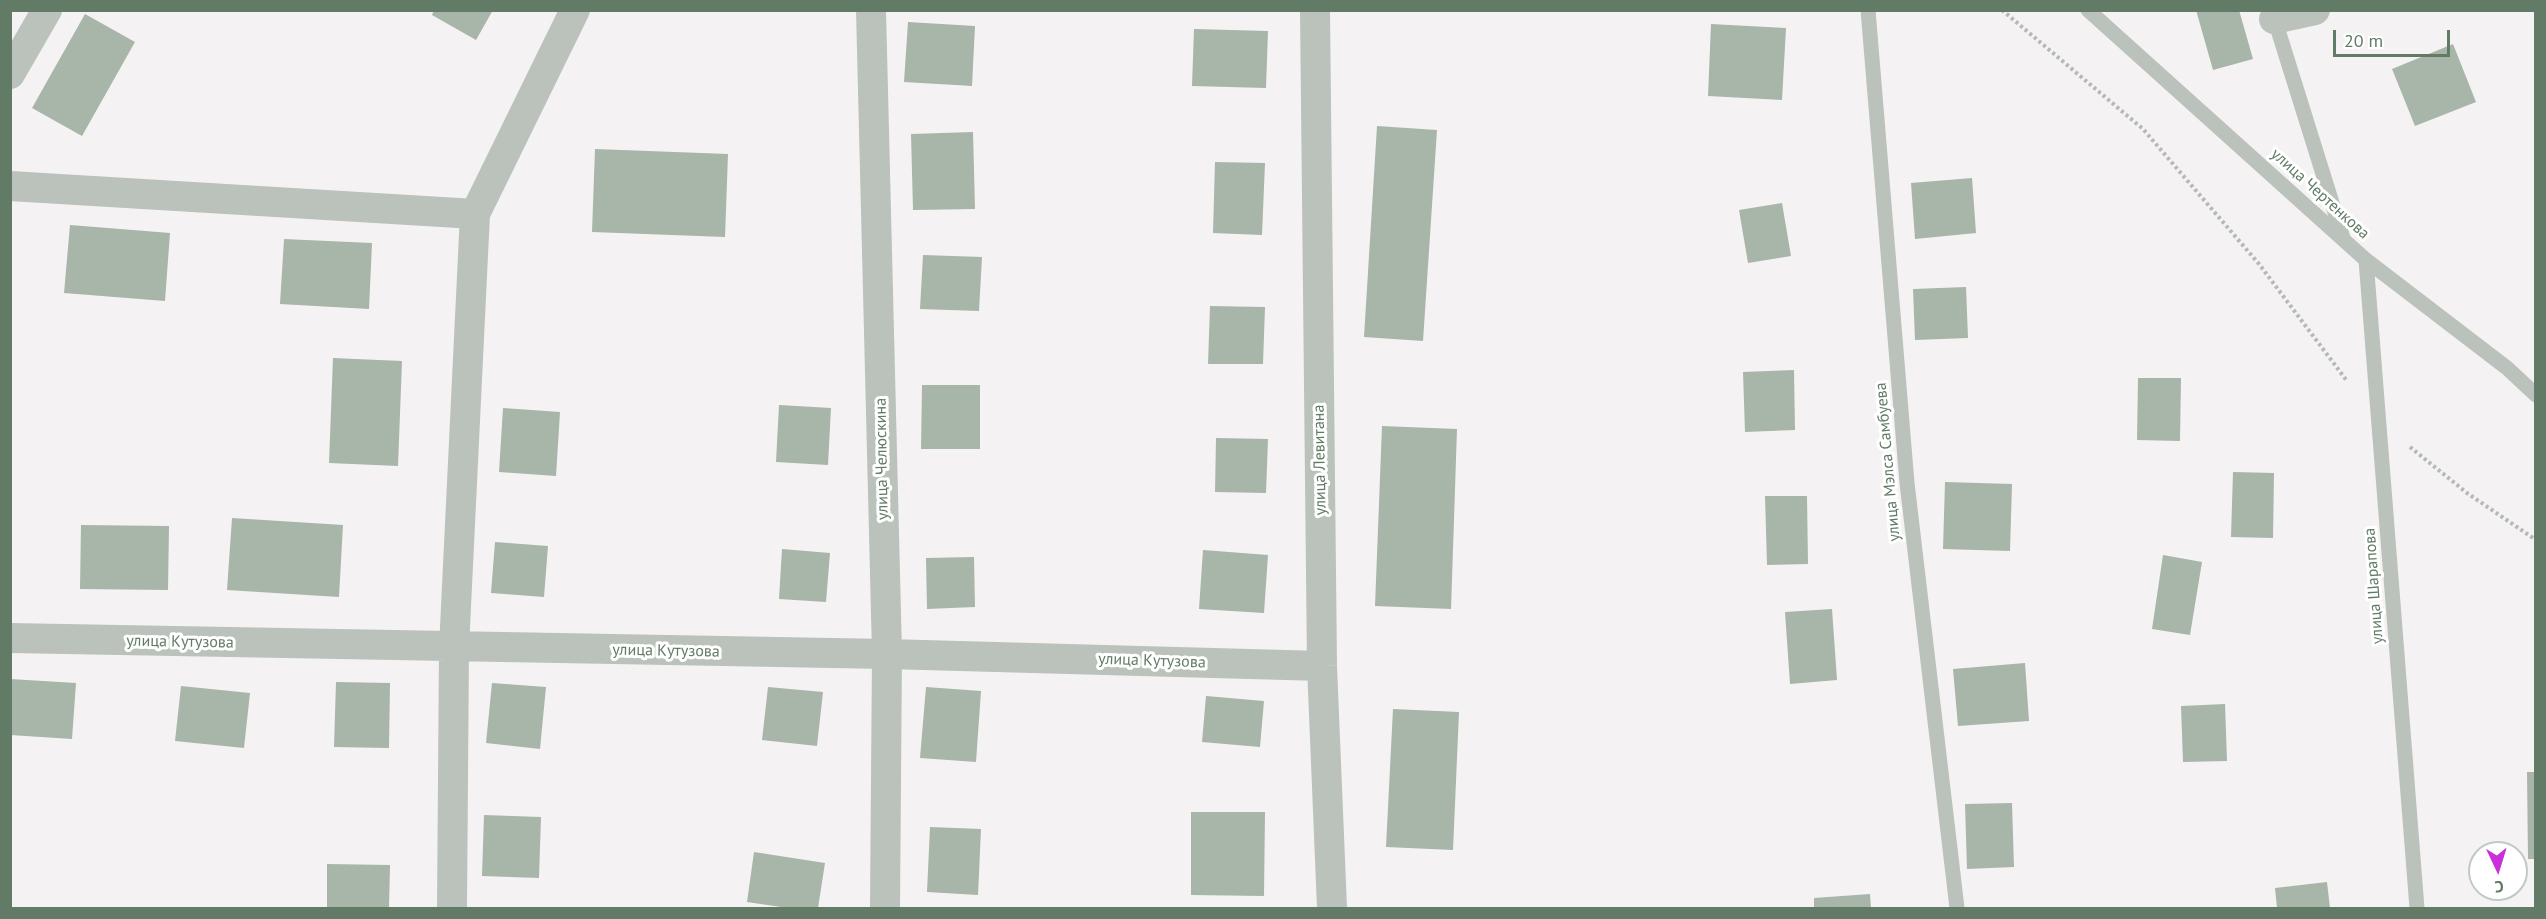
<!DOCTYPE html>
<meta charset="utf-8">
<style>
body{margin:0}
#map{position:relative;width:2546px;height:919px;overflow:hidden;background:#f5f2f3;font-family:"PT Sans",sans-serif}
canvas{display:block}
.frame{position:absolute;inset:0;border:12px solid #627b66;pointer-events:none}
.north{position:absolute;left:2468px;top:841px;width:60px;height:60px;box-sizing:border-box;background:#fff;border:2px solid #c0cac2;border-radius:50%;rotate:176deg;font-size:16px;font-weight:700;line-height:24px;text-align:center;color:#627b66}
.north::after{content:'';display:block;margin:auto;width:21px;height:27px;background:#ca2fd9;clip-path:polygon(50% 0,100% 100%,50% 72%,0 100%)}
.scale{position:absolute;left:2333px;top:30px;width:117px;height:27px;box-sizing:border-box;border:3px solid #627b66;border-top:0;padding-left:8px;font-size:18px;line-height:21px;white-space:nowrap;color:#627b66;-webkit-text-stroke:4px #fff;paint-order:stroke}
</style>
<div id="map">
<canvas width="2546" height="919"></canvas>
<div class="frame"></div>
<div class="north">С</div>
<div class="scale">20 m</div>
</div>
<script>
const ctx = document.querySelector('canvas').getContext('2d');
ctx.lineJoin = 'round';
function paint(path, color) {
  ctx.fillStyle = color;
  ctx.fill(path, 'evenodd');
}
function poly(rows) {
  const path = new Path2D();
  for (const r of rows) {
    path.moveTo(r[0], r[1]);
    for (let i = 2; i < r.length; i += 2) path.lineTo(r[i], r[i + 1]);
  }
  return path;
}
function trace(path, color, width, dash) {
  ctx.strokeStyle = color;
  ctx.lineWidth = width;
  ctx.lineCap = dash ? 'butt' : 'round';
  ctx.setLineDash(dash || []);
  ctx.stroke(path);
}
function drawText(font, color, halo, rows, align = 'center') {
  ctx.font = font + ' "PT Sans",sans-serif';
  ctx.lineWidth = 6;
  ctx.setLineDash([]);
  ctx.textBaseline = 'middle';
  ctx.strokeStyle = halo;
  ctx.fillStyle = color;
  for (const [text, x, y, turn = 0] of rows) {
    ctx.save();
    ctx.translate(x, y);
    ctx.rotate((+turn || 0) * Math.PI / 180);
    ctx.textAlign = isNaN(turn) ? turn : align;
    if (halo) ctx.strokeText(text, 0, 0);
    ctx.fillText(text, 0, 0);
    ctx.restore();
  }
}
paint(poly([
 [434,10,493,10,476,40,432,15],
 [2196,10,2239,10,2253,59,2213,70],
 [85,14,135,42,82,136,32,108],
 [908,22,975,26,972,86,904,82],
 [1711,24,1786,28,1782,100,1708,96],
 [1194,29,1268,31,1266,88,1192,86],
 [2453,44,2476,102,2415,126,2392,69],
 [1377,126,1437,130,1423,341,1364,337],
 [973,132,975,209,913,210,911,134],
 [595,149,728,154,725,237,592,232],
 [1215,162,1265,163,1262,235,1213,233],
 [1972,178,1976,233,1915,239,1911,183],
 [1782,203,1791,256,1748,263,1739,210],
 [70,225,170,233,165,301,64,293],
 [284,239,372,243,369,309,280,304],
 [923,255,982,257,979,311,920,309],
 [1966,287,1968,338,1915,340,1913,289],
 [1210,306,1265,307,1263,364,1208,364],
 [333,358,402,361,398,466,329,463],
 [1794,370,1795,430,1745,432,1743,372],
 [2138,378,2181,378,2180,441,2137,440],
 [922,385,980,385,980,449,921,449],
 [779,405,831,408,828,465,776,462],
 [503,408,560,412,556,476,499,472],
 [1382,426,1457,429,1451,609,1375,606],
 [1216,438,1268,439,1266,493,1215,492],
 [2233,472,2274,473,2273,538,2231,537],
 [1945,482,2012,484,2010,551,1943,549],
 [1765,496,1807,496,1808,564,1767,565],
 [232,518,343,525,339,597,227,590],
 [81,525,169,526,168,590,80,589],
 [495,542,548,546,544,597,491,593],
 [782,549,830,553,826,602,779,599],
 [1203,550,1268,555,1264,613,1199,609],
 [2163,555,2202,562,2190,635,2152,629],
 [974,557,975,607,927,609,926,558],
 [1832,609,1837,680,1790,684,1785,612],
 [2025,663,2029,721,1958,726,1953,669],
 [10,679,76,683,72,739,10,735],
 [336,682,390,683,389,748,334,747],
 [492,683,546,687,540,749,486,743],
 [181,686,250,693,244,748,175,741],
 [768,687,823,692,817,746,762,740],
 [926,687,981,691,976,762,920,758],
 [1206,696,1264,701,1260,747,1202,742],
 [2225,704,2227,761,2183,762,2181,706],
 [1393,709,1459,712,1453,850,1386,847],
 [2527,772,2536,772,2536,859,2528,859],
 [2012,803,2014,867,1967,869,1965,804],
 [1191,812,1265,812,1264,896,1191,895],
 [484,815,541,817,539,878,482,876],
 [930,827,981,829,978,895,927,892],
 [754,852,825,863,818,908,788,908,747,902],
 [327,864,390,865,389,908,327,908],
 [2327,882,2330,908,2277,908,2275,888],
 [1870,894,1871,908,1814,908,1814,898]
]), '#a8b5a9');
trace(poly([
 [2002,10,2143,129,2259,264,2347,381],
 [2410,447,2467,493,2536,540]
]), '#b3b9b4', 4, [3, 3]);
trace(poly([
 [1868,10,1907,483,1957,908],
 [2088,10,2366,260,2507,368,2536,395],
 [2273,14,2343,238],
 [2366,260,2417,908]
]), '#bac2bb', 15);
trace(poly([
 [871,10,887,654,885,908],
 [1315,10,1322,666,1332,908],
 [2274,19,2315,10],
 [10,74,47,10],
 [10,186,475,214],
 [10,638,887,654,1322,666],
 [452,908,454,648,475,214,575,10]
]), '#bac2bb', 30);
drawText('16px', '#627b66', '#fff', [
 ["улица Чертенкова",2320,194,42],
 ["улица Челюскина",882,459,-91],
 ["улица Левитана",1320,460,-91],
 ["улица Мэлса Самбуева",1888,462,-95],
 ["улица Шарапова",2374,586,-94],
 ["улица Кутузова",180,642,1],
 ["улица Кутузова",666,651,1],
 ["улица Кутузова",1152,661,2]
]);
</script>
